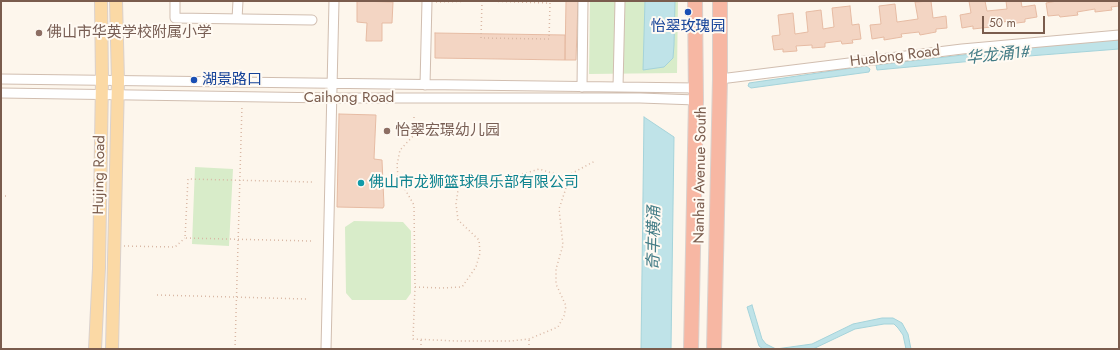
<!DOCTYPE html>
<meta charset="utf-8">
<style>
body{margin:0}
#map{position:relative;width:1120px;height:350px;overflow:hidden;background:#fdf6ec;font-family:Jost,sans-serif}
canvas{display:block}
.frame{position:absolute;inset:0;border:2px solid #7a5c4d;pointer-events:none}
.scale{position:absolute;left:982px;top:16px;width:63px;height:18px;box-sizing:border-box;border:2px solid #7a5c4d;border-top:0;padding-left:5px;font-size:12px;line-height:14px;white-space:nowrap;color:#7a5c4d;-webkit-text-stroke:3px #fffaf3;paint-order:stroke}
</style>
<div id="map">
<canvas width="1120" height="350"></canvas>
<div class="frame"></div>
<div class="scale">50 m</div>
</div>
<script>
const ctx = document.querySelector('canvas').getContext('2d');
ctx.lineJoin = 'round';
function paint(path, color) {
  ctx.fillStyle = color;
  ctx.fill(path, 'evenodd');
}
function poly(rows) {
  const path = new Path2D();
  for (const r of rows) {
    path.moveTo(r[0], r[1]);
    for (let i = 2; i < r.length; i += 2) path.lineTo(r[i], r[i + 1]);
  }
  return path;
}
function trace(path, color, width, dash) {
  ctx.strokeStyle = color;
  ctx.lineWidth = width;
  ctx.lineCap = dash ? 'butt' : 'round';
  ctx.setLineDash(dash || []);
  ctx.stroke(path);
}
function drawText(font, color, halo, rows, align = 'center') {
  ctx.font = font + ' Jost,"Noto Sans SC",sans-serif';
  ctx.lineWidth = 4;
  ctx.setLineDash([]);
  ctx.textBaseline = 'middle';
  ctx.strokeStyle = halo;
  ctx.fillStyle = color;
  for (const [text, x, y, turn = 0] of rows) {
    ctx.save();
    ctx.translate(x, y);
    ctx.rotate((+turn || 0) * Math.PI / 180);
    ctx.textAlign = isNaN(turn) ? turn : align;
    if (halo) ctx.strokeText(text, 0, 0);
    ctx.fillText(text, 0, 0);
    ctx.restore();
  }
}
paint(poly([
 [590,1,678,1,677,73,589,74],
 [195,167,233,169,229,246,192,244],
 [354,221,403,222,411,231,411,293,406,300,352,300,346,293,345,227]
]), '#d8ecc9');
const water = poly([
 [645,1,675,1,674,45,673,58,664,67,643,70,645,1],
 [1119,39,1119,49,1016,57,877,70,876,65,1023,48,1119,39],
 [866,66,870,69,869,72,751,88,748,86,749,83,866,66],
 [644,117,674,137,671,349,641,349,644,117],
 [752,305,762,339,766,344,776,349,812,344,853,324,882,318,893,318,902,323,908,334,911,349,906,349,903,335,898,328,894,324,884,324,855,329,813,349,763,349,759,346,747,307,752,305]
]);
paint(water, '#bfe3e8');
trace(water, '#a5d3da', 1);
const building = poly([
 [357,1,393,2,392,23,382,23,382,41,366,41,367,23,357,22,357,1],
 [566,1,578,1,576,60,565,60,566,1],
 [931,1,933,18,946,16,947,28,936,29,936,32,920,35,919,32,901,34,902,37,884,40,884,37,872,39,870,25,881,24,879,6,895,4,897,22,918,19,915,2,931,1],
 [969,1,985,1,987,11,1007,9,1006,1,1021,1,1022,7,1035,5,1037,17,1025,19,1025,22,1009,24,1009,21,991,24,991,27,973,29,973,26,962,28,960,15,971,13,969,1],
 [1057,1,1119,1,1119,6,1111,7,1112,10,1095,12,1095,9,1077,12,1078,15,1060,17,1059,15,1048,16,1046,3,1057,1],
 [850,6,852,25,859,24,861,39,852,40,853,43,842,44,841,41,825,43,825,47,812,48,812,45,796,46,797,51,783,52,783,49,774,50,772,36,780,35,778,15,793,13,795,34,808,32,806,12,821,10,823,29,834,27,832,8,850,6],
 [435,33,565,35,565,60,435,58,435,33],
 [339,114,376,115,374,159,382,160,384,206,383,208,337,207,339,114]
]);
paint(building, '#f3d5c3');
trace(building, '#e6bba3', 1);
const minor = poly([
 [175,1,175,18,312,20],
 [237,19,238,1],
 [1,79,696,88],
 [720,79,962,49,1119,35],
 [425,85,427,1],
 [582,87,583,1],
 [618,87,620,1],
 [1,93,331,98,640,98,696,100],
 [326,349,334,1]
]);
const major = poly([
 [95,349,99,268,102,80,101,1],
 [112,349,118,81,116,1]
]);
const highway = poly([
 [691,349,696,100,695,1],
 [714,349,720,79,720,1]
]);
trace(minor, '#d1beb0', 11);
trace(major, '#dad1cd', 14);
trace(highway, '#dad1cd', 16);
trace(poly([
 [482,1,481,38,549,39,550,3,486,1],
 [436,2,480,1],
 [414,117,414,135,400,150,397,165,398,177,414,205,415,287,413,339,456,341,511,341,529,339,558,327,564,316,566,306,556,284,556,269,563,245,559,209,568,182,565,177],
 [1,196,7,196],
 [311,241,185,238,188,179,312,182],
 [124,246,175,247,185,238],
 [415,287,441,288,462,287,476,267,480,253,479,240,458,220,456,204,458,190,466,181,476,179,486,180,498,179,508,174,523,174,539,169,565,177,595,161],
 [157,295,306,299],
 [235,349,242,105],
 [421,349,421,340],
 [529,349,529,339]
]), '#d9b8a5', 1.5, [1, 3]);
trace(minor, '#fff', 9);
trace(major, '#fbd9a5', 12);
trace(highway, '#f7b7a3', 14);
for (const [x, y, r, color] of [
 [688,12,4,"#1a4fb4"],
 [39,33,4,"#8d6e63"],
 [194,80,4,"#1a4fb4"],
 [387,131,4,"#8d6e63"],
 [361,183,4,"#0f9aa8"]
]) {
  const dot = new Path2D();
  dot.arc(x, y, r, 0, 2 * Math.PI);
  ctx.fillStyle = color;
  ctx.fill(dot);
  trace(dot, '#fffaf3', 1.5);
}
drawText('15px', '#164399', '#fffaf3', [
 ["怡翠玫瑰园",688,27],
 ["湖景路口",202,80,"left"]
]);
drawText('15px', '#785e54', '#fffaf3', [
 ["佛山市华英学校附属小学",47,33],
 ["怡翠宏璟幼儿园",395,131]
], 'left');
drawText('15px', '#7a5c4d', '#fffaf3', [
 ["Hualong Road",895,57,-7],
 ["Caihong Road",349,98],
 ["Hujing Road",100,175,-89],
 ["Nanhai Avenue South",701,175,-89]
]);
drawText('15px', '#0d838f', '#fffaf3', [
 ["佛山市龙狮篮球俱乐部有限公司",369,183]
], 'left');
drawText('italic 16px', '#437c86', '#fffaf3', [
 ["华龙涌1#",998,56,-6],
 ["奇丰横涌",655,238,-89]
]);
</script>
